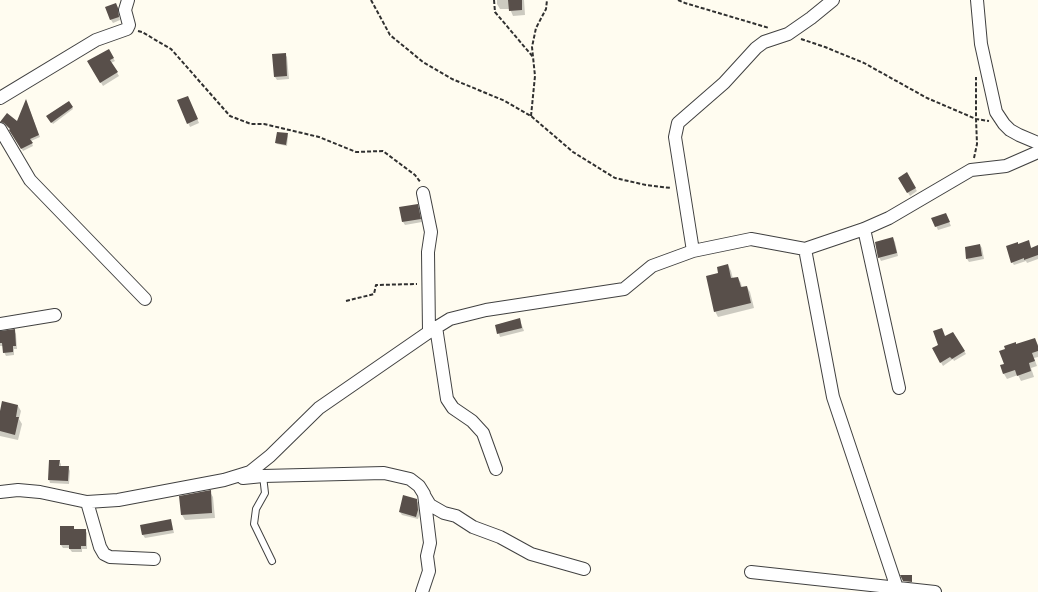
<!DOCTYPE html>
<style>
body{margin:0}
canvas{display:block;background:#fffcf0}
</style>
<canvas width="1038" height="592"></canvas>
<script>
const ctx = document.querySelector('canvas').getContext('2d');
ctx.lineJoin = 'round';
function paint(path, color) {
  ctx.fillStyle = color;
  ctx.fill(path, 'evenodd');
}
function poly(rows) {
  const path = new Path2D();
  for (const r of rows) {
    path.moveTo(r[0], r[1]);
    for (let i = 2; i < r.length; i += 2) path.lineTo(r[i], r[i + 1]);
  }
  return path;
}
function trace(path, color, width, dash) {
  ctx.strokeStyle = color;
  ctx.lineWidth = width;
  ctx.lineCap = dash ? 'butt' : 'round';
  ctx.setLineDash(dash || []);
  ctx.stroke(path);
}
paint(poly([
 [497,0,524,0,525,15,513,16,510,9,500,9,497,4],
 [117,7,120,20,113,23,111,20],
 [108,50,115,61,111,63,119,76,103,86,88,62],
 [285,54,287,57,289,79,277,80,275,77],
 [189,100,199,123,190,127,178,101],
 [69,102,73,109,53,124,47,116],
 [27,103,40,137,31,141,33,146,23,151,11,130,6,125,3,124,2,122,18,123],
 [287,134,288,136,287,146,277,144,276,143],
 [906,174,917,191,910,196,899,178],
 [417,205,419,209,422,222,405,225,403,222],
 [947,217,951,226,938,230,933,219],
 [893,238,895,242,898,256,881,261,879,257],
 [1028,242,1032,249,1038,249,1038,259,1027,263,1026,261,1014,265,1012,262,1018,245],
 [980,245,982,248,984,259,969,262,967,259],
 [728,265,731,271,733,279,738,278,741,283,742,288,747,287,750,292,754,308,718,317,715,311,719,274],
 [520,319,521,323,524,331,500,337,496,325],
 [14,330,16,334,17,349,14,349,14,355,6,356,4,352,4,346,0,346,0,332],
 [953,333,966,354,954,361,953,359,943,366,933,349,939,345],
 [1035,339,1038,345,1038,357,1034,358,1037,366,1031,368,1034,377,1021,381,1018,375,1007,379,1004,374,1005,365],
 [18,406,21,411,19,419,22,424,18,440,0,436,0,414],
 [59,461,61,464,61,467,68,467,70,471,69,484,50,483,49,479],
 [210,492,213,497,215,518,185,520,182,515,180,497],
 [416,500,418,503,420,513,418,519,402,515,400,512],
 [170,520,172,524,174,533,145,538,143,535,141,526],
 [61,527,73,527,75,530,85,530,87,533,87,549,82,549,82,552,72,552,69,548,63,548,61,545]
]), '#0003');
paint(poly([
 [508,0,522,0,522,10,509,11],
 [116,3,118,8,119,17,110,20,105,7],
 [109,49,114,58,110,60,118,72,100,83,87,61],
 [286,53,287,76,274,77,272,54],
 [188,96,198,119,187,124,177,100],
 [26,99,39,135,30,139,33,143,21,149,9,130,10,129,4,123,0,122,7,113,17,121],
 [69,101,73,107,51,123,46,116],
 [277,132,288,133,286,145,275,143],
 [907,172,916,188,907,193,898,178],
 [418,204,421,219,402,222,399,207],
 [946,213,950,222,935,227,931,218],
 [893,237,897,253,878,258,875,242],
 [1029,240,1031,248,1038,245,1038,255,1024,260,1024,258,1011,263,1006,246,1018,242,1018,244],
 [980,244,982,256,966,259,965,247],
 [728,264,731,278,738,277,741,287,747,286,751,303,714,312,706,276,718,273,717,267],
 [520,318,522,328,497,334,495,325],
 [942,328,945,336,953,332,965,351,952,359,950,357,940,363,932,348,938,345,933,331],
 [15,329,16,346,13,346,13,352,3,353,2,343,0,343,0,331],
 [1035,338,1038,346,1038,351,1032,353,1035,361,1029,363,1031,371,1017,376,1015,370,1003,374,1000,365,1004,364,999,351,1005,349,1004,346,1016,342,1016,344],
 [2,401,18,405,16,417,19,417,15,435,0,431,0,411],
 [49,460,60,460,59,466,69,466,68,481,48,480],
 [211,490,212,513,181,515,179,496],
 [403,495,417,499,418,510,416,517,399,512],
 [171,519,173,530,142,535,140,525],
 [60,526,74,526,74,529,86,529,86,546,81,546,81,549,69,549,69,545,60,545],
 [900,575,912,575,912,582,903,581]
]), '#584f4a');
const lane = poly([
 [263,476,265,493,256,509,254,524,272,561]
]);
const street = poly([
 [977,0,981,44,996,112,1004,124,1010,130,1019,135,1038,143],
 [0,98,96,40,127,29,129,25,125,10,128,0],
 [0,129,30,180,145,299],
 [423,193,431,232,428,252,429,332],
 [864,229,899,388],
 [805,249,833,397,897,588],
 [693,251,675,137,678,123,724,83,756,48,764,42,788,34,811,18,833,0],
 [0,324,55,315],
 [436,327,447,399,453,408,472,421,483,433,496,469],
 [243,478,263,476,384,473,410,479,419,486,424,494,430,543,427,556,429,571,422,592],
 [0,492,18,490,40,492,87,502,118,500,224,480,250,472,270,456,319,408,429,332,450,319,486,310,624,289,652,266,693,251,751,239,805,249,864,229,889,218,971,170,1006,166,1038,152],
 [424,495,430,505,444,513,456,516,473,527,500,537,531,554,584,569],
 [87,502,100,547,104,554,110,557,154,559],
 [751,572,935,592]
]);
trace(lane, '#414141', 8);
trace(street, '#414141', 14);
trace(poly([
 [371,0,390,35,423,62,452,79,505,101,531,116,573,152,615,178,646,185,671,188],
 [494,0,495,12,533,57],
 [678,0,685,3,769,28],
 [138,31,142,32,171,49,230,116,251,124,264,124,319,137,356,152,383,151,415,175,421,183],
 [801,39,825,47,864,63,927,98,976,119,989,121],
 [531,116,535,76,532,47,536,28,546,9,547,0],
 [974,158,977,144,976,119,976,77],
 [346,301,374,294,376,285,417,284]
]), '#303030', 2, [4, 2]);
trace(lane, '#fff', 6);
trace(street, '#fff', 12);
</script>
